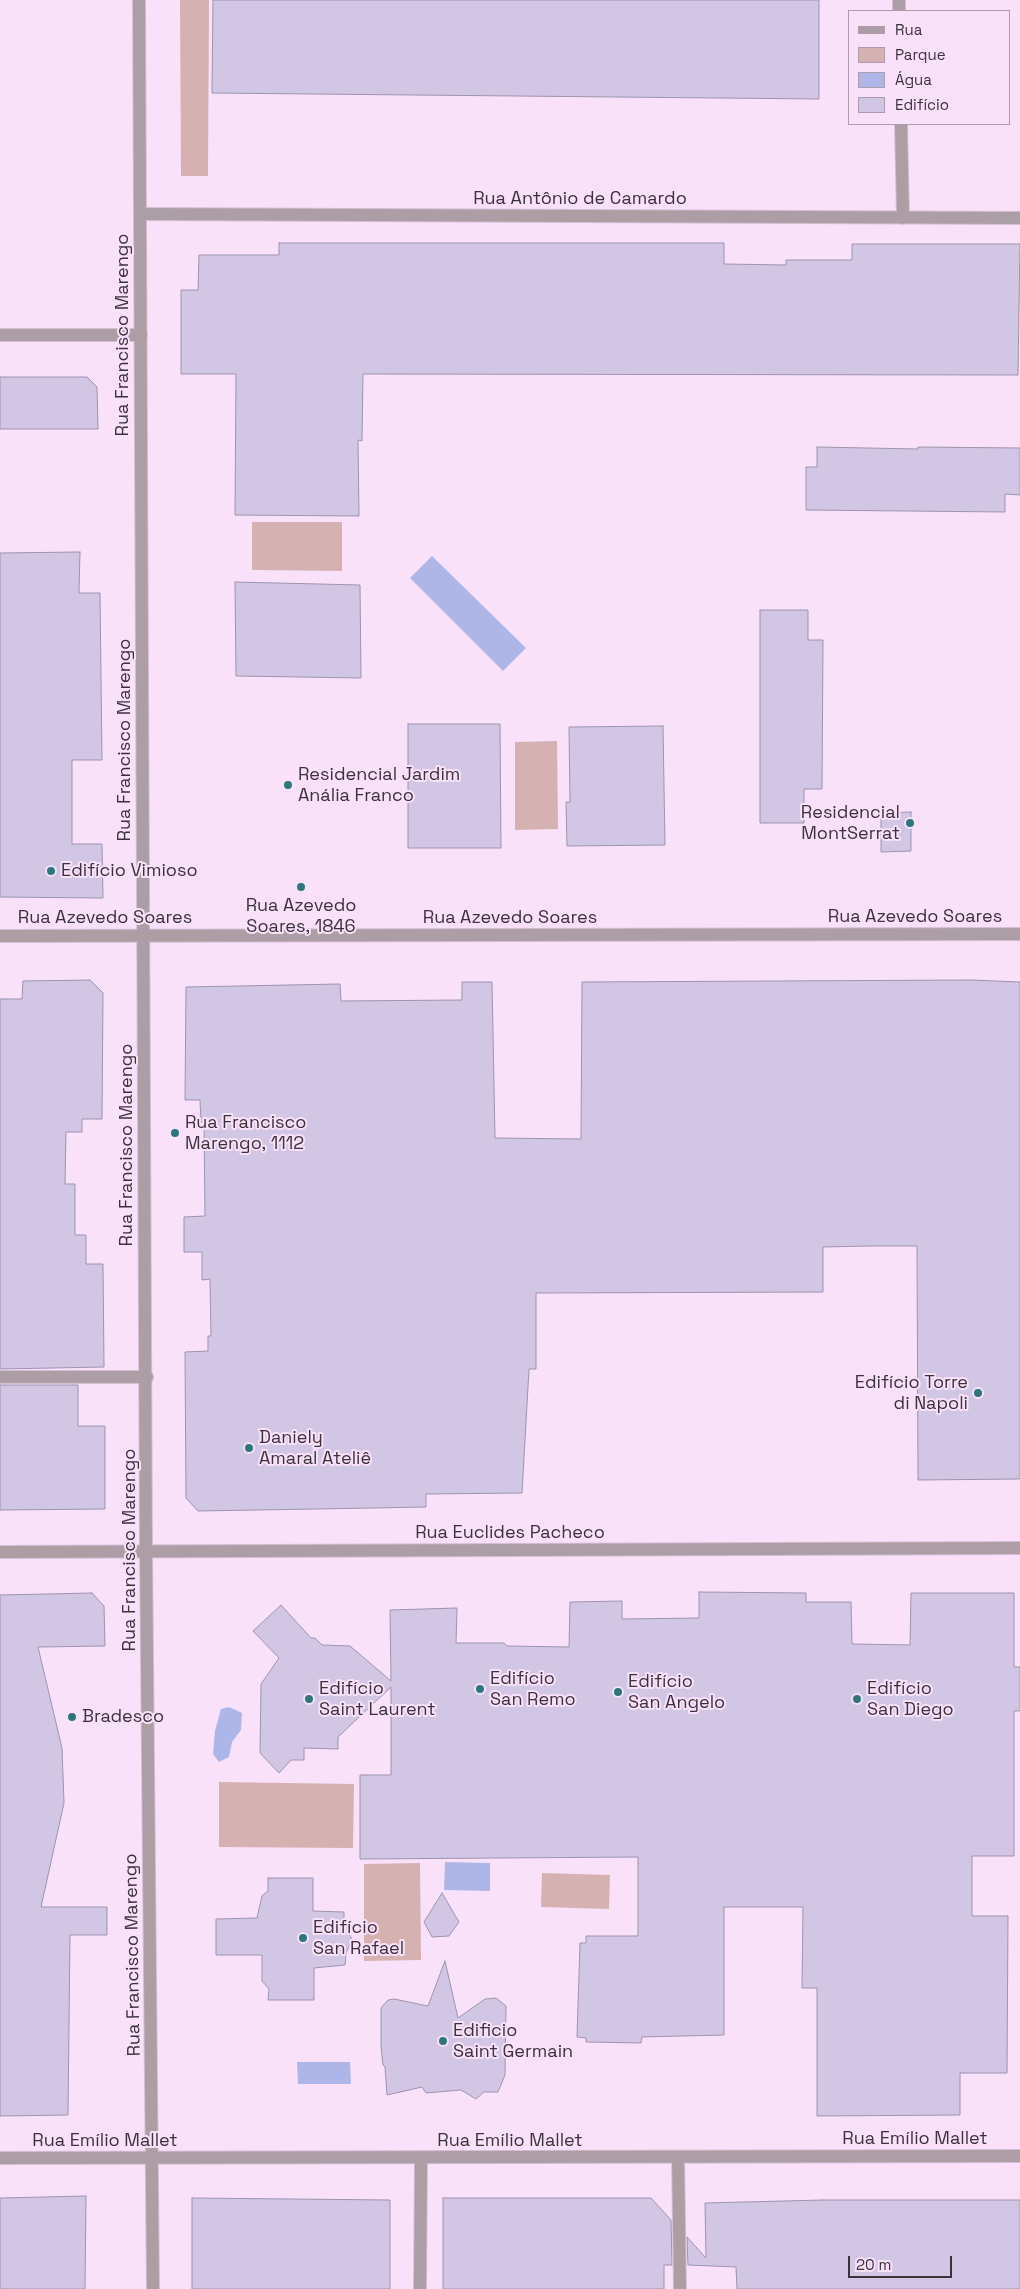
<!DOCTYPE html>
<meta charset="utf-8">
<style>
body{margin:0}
#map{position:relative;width:1020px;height:2289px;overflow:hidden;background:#fae1fa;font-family:"Space Grotesk",sans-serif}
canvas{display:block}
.legend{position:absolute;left:848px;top:10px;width:162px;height:115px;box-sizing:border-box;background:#fae1fa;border:1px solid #ae9bae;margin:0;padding:6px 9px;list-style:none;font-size:15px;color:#3b323b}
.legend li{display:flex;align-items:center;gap:10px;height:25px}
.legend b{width:25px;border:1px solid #ae9bae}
.scale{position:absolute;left:848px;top:2256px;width:104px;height:22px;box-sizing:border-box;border:2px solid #3b323b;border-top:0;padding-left:6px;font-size:15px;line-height:18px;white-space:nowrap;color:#3b323b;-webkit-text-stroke:4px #fae1fa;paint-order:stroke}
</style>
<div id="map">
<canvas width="1020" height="2289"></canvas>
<ul class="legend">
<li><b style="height:6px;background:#ac9ea4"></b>Rua</li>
<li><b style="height:14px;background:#d6b1b2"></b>Parque</li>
<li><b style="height:14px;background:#adb6e7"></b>Água</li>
<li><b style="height:14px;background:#d1c6e4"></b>Edifício</li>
</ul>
<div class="scale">20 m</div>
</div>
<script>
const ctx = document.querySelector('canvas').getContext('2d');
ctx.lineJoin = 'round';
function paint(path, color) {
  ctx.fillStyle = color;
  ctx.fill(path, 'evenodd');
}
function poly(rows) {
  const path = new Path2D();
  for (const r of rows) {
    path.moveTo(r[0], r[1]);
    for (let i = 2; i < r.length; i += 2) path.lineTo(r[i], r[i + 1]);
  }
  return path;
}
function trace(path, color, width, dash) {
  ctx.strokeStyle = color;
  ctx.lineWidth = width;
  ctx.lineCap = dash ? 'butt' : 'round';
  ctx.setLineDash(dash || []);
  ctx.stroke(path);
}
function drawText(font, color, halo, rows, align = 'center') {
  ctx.font = font + ' "Space Grotesk",sans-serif';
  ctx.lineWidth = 4;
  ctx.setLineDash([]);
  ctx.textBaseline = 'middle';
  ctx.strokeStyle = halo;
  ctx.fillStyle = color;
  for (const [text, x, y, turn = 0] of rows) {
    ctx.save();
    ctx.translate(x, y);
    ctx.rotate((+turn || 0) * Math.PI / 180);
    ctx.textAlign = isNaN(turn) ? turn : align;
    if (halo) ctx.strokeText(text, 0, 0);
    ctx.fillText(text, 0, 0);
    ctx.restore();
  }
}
paint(poly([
 [180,0,209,0,208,176,181,176],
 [252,522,342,522,342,571,252,570],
 [557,741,558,829,515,830,515,742],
 [219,1782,354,1784,353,1848,219,1847],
 [420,1863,421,1960,364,1961,364,1864],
 [542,1873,610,1875,609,1909,541,1907]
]), '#d6b1b2');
paint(poly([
 [432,556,526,648,503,671,410,578],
 [229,1707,242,1713,241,1730,232,1742,229,1757,219,1762,213,1754,215,1731,221,1709],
 [445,1862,490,1863,490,1891,444,1890],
 [297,2062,350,2062,351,2084,298,2084]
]), '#adb6e7');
const building = poly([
 [213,0,819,0,819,99,212,93,213,0],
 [279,243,724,243,724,264,786,265,786,260,852,260,852,244,1020,244,1018,375,363,374,362,441,358,440,359,516,235,515,236,374,181,374,181,290,198,290,199,255,279,255,279,243],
 [0,377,87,377,97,387,98,429,0,429,0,377],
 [817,447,918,449,918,447,1020,448,1020,495,1005,494,1005,512,806,510,806,467,817,467,817,447],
 [80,552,79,593,100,593,102,760,72,760,72,844,102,844,103,898,0,897,0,553,80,552],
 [235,582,360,585,361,678,236,676,235,582],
 [760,610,808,610,808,640,823,640,822,789,804,789,804,823,760,823,760,610],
 [408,724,500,724,501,848,408,848,408,724],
 [663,726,665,845,567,846,566,802,570,802,569,727,663,726],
 [911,812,911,851,881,852,881,813,911,812],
 [90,980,103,993,102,1119,82,1119,82,1132,66,1132,65,1184,75,1184,75,1235,86,1235,86,1264,103,1264,104,1367,0,1369,0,999,22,999,23,981,90,980],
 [971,980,1020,982,1020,1479,918,1480,917,1246,869,1246,823,1247,823,1292,536,1293,536,1369,529,1369,522,1493,426,1494,426,1507,316,1509,198,1511,186,1498,185,1352,208,1351,208,1336,211,1336,210,1279,202,1280,202,1252,184,1252,184,1217,205,1216,204,1122,201,1122,200,1100,185,1100,186,987,340,984,341,1001,462,1000,462,982,492,982,495,1138,581,1139,582,982,971,980],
 [0,1385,78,1385,78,1426,105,1426,105,1509,0,1510,0,1385],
 [699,1592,806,1593,806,1602,851,1602,852,1644,910,1645,911,1593,1014,1593,1014,1667,1020,1667,1020,1711,1014,1711,1014,1856,972,1856,972,1916,1008,1916,1007,2073,960,2073,960,2115,817,2116,817,1988,802,1988,803,1907,724,1907,724,2035,642,2037,641,2043,586,2042,586,2038,577,2037,580,1943,586,1943,586,1936,638,1936,638,1857,360,1859,360,1775,391,1775,391,1687,338,1737,338,1749,304,1748,304,1760,291,1760,279,1773,260,1753,261,1684,279,1658,253,1631,281,1605,311,1638,315,1638,322,1645,350,1646,391,1681,390,1610,457,1608,456,1643,504,1643,507,1646,569,1647,570,1602,622,1601,622,1619,699,1618,699,1592],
 [92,1593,104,1606,105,1646,38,1647,62,1748,64,1803,41,1907,107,1907,107,1935,70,1935,68,2115,0,2116,0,1595,92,1593],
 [268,1878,313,1878,313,1911,344,1912,344,1922,352,1940,346,1953,345,1965,314,1968,314,2000,268,2000,269,1989,262,1981,262,1955,216,1955,216,1919,257,1918,262,1896,268,1891,268,1878],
 [442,1893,459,1922,449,1936,432,1937,424,1922,442,1893],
 [445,1961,458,2018,485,1999,496,1998,506,2006,505,2075,498,2092,484,2092,476,2099,461,2090,426,2093,422,2087,387,2095,385,2067,383,2065,381,2047,381,2008,388,2000,394,1999,428,2006,445,1961],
 [86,2196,85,2289,0,2289,0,2198,86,2196],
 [192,2198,390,2200,390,2289,192,2289,192,2198],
 [443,2198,651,2198,671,2220,672,2265,664,2265,664,2289,443,2289,443,2198],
 [823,2200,1020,2200,1020,2289,737,2289,736,2267,688,2265,687,2237,706,2258,705,2203,823,2200]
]);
paint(building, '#d1c6e4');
trace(building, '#9d93af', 1);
const service = poly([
 [0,1377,147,1377]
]);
const minor = poly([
 [899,0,899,11],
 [901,124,903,218],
 [140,214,1020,218],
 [0,335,141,335],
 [0,1552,1020,1548],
 [678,2157,680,2289],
 [0,2158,1020,2156],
 [420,2289,421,2159]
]);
const tertiary = poly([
 [139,0,146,1551,153,2289],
 [0,936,1020,934]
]);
trace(service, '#d4bed4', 14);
trace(minor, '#d4bed4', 14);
trace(tertiary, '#d4bed4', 14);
trace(service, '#ac9ea4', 12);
trace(minor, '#ac9ea4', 12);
trace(tertiary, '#ac9ea4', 12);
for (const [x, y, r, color] of [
 [288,785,5,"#2d777c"],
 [910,823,5,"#2d777c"],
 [51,871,5,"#2d777c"],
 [301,887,5,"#2d777c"],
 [175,1133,5,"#2d777c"],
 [978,1393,5,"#2d777c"],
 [249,1448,5,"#2d777c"],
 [480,1689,5,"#2d777c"],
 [618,1692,5,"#2d777c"],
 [309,1699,5,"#2d777c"],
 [857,1699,5,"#2d777c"],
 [72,1717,5,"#2d777c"],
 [303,1938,5,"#2d777c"],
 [443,2041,5,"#2d777c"]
]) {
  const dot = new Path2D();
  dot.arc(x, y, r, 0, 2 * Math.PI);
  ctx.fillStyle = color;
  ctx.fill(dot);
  trace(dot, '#fae1fa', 2);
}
drawText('18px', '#3b323b', '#fae1fa', [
 ["Rua Antônio de Camardo",580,199],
 ["Rua Francisco Marengo",123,335,-90],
 ["Rua Francisco Marengo",125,740,-90],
 ["Rua Azevedo Soares",915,917],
 ["Rua Azevedo Soares",105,918],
 ["Rua Azevedo Soares",510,918],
 ["Rua Francisco Marengo",127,1145,-90],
 ["Rua Euclides Pacheco",510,1533],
 ["Rua Francisco Marengo",130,1550,-90],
 ["Rua Francisco Marengo",133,1955,-91],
 ["Rua Emílio Mallet",915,2139],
 ["Rua Emílio Mallet",105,2141],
 ["Rua Emílio Mallet",510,2141]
]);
drawText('18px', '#3b323b', '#fae1fa', [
 ["Residencial Jardim",298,775],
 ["Anália Franco",298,796],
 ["Residencial",900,813,"right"],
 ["MontSerrat",900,834,"right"],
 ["Edifício Vimioso",61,871],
 ["Rua Azevedo",301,906,"center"],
 ["Soares, 1846",301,927,"center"],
 ["Rua Francisco",185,1123],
 ["Marengo, 1112",185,1144],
 ["Edifício Torre",968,1383,"right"],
 ["di Napoli",968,1404,"right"],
 ["Daniely",259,1438],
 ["Amaral Ateliê",259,1459],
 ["Edifício",490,1679],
 ["San Remo",490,1700],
 ["Edifício",628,1682],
 ["San Angelo",628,1703],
 ["Edifício",319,1689],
 ["Saint Laurent",319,1710],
 ["Edifício",867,1689],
 ["San Diego",867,1710],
 ["Bradesco",82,1717],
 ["Edifício",313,1928],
 ["San Rafael",313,1949],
 ["Edificio",453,2031],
 ["Saint Germain",453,2052]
], 'left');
</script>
